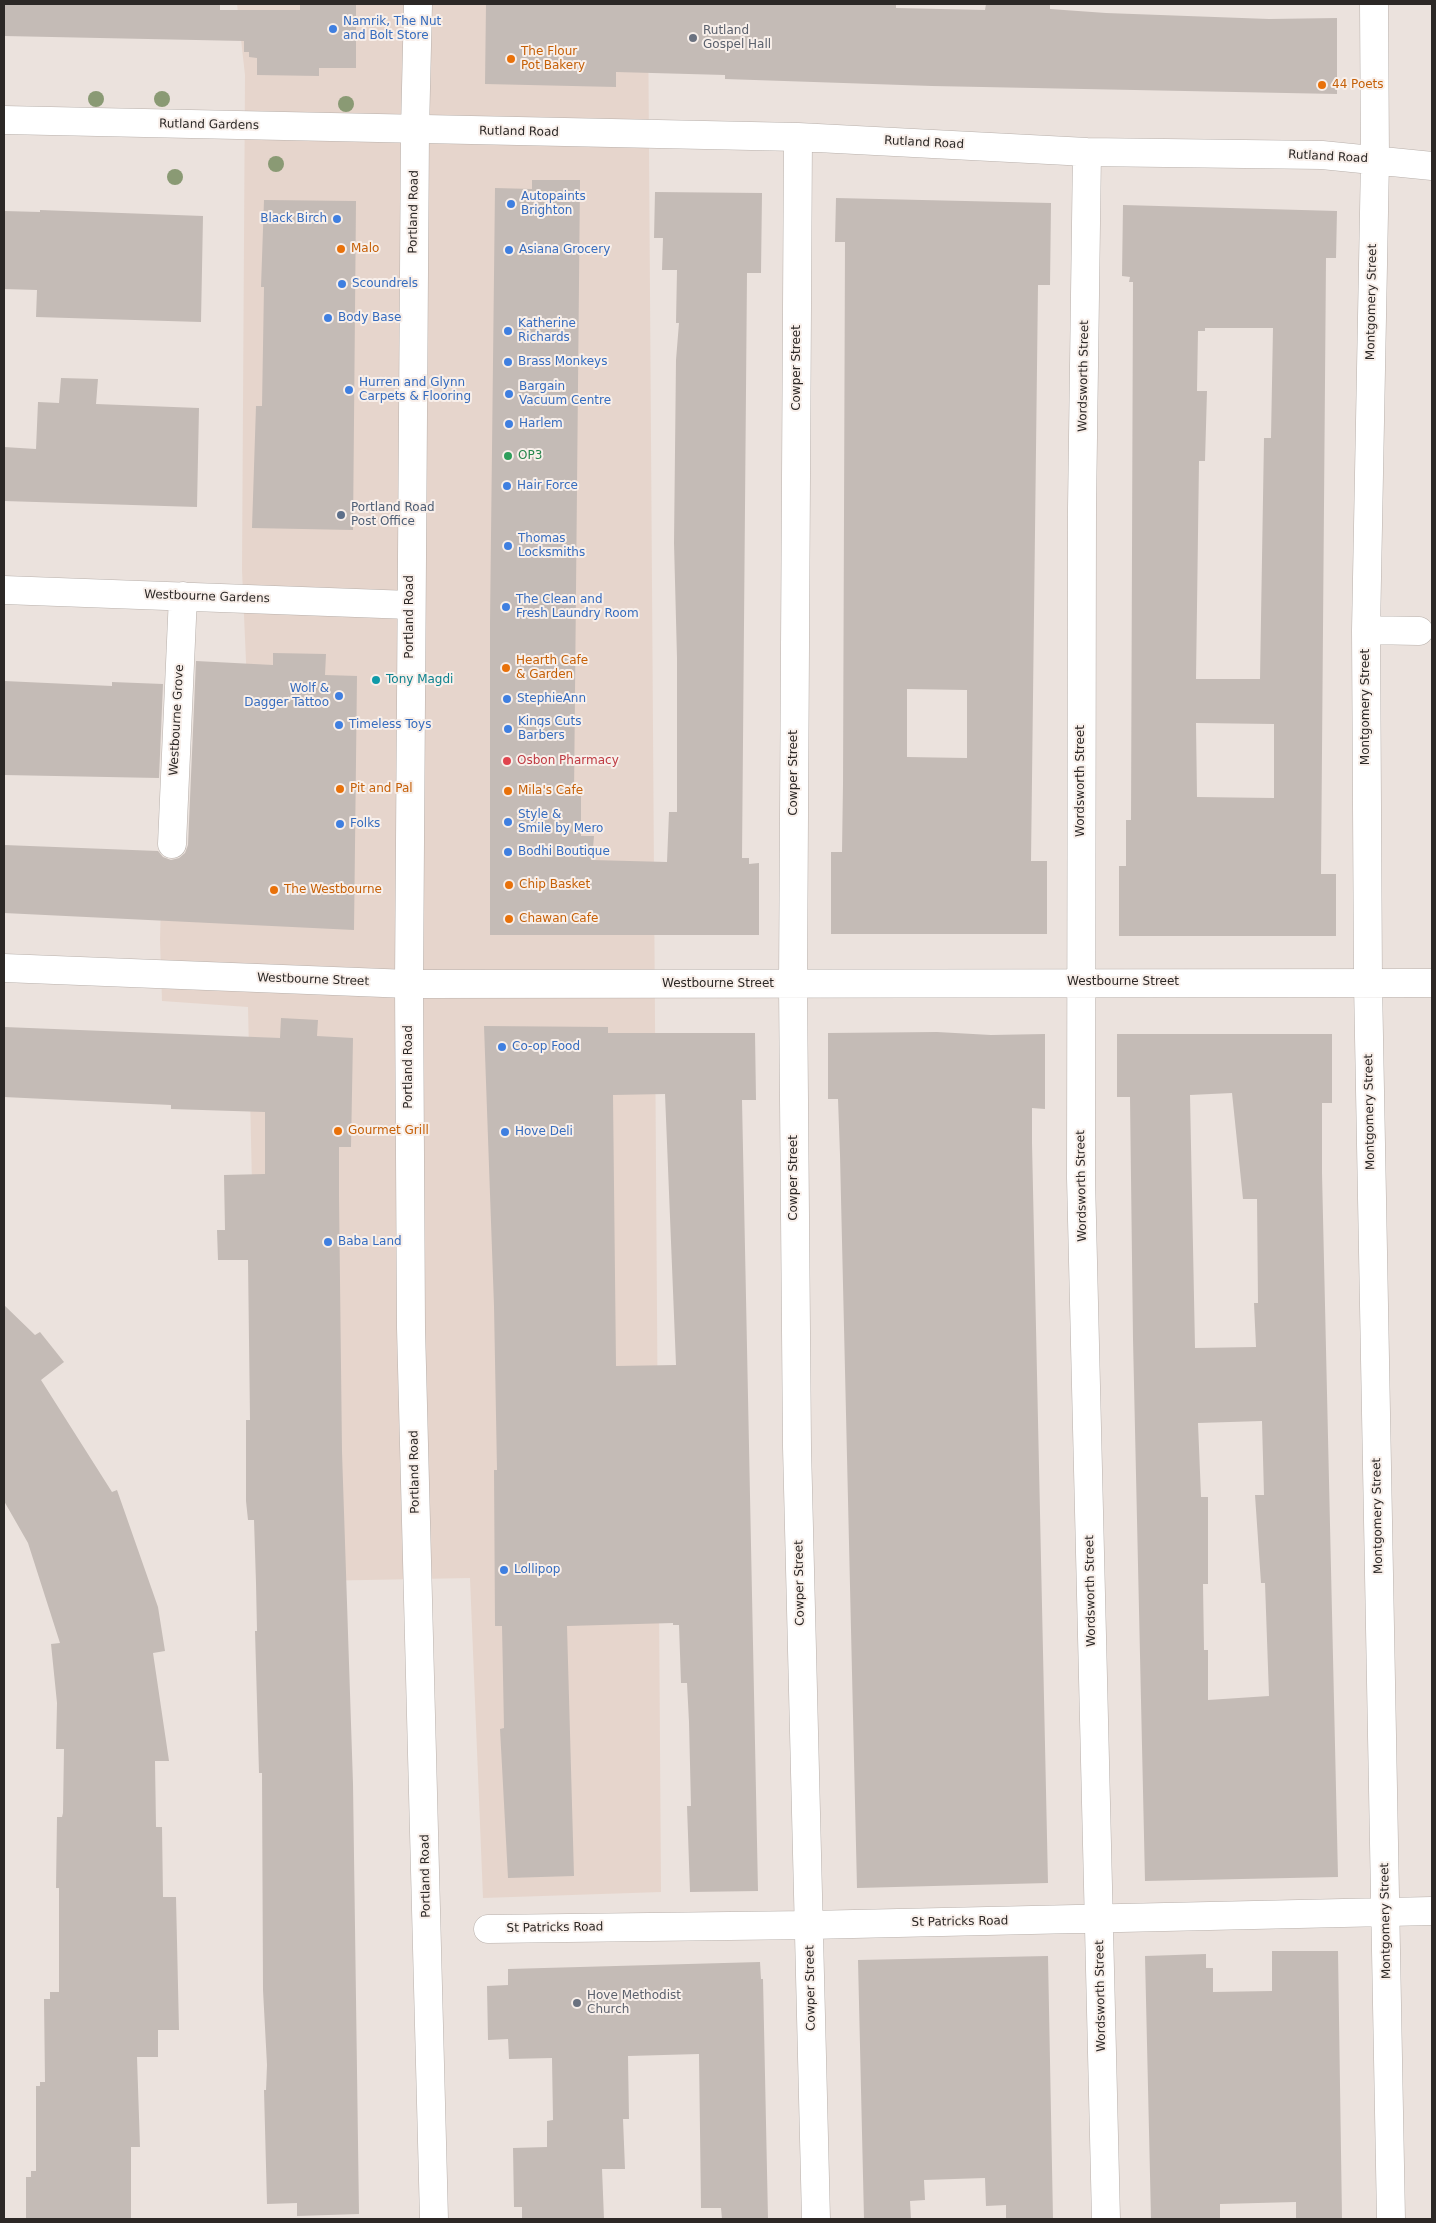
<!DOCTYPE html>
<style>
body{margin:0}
#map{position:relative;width:1436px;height:2223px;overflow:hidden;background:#ebe2dd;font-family:"DejaVu Sans",sans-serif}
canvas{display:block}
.frame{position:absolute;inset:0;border:5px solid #2c2826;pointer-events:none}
</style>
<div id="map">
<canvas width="1436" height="2223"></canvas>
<div class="frame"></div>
</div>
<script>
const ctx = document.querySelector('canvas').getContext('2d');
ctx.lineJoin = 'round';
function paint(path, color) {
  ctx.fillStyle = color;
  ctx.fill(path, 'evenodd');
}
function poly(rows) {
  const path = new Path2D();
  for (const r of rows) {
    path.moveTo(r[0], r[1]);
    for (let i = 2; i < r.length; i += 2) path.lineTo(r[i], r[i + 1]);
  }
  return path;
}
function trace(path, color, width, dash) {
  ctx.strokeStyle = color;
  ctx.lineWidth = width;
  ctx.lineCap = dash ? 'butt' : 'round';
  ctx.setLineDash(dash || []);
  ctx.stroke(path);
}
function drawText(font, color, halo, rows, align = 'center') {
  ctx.font = font + ' "DejaVu Sans",sans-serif';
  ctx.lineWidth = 4;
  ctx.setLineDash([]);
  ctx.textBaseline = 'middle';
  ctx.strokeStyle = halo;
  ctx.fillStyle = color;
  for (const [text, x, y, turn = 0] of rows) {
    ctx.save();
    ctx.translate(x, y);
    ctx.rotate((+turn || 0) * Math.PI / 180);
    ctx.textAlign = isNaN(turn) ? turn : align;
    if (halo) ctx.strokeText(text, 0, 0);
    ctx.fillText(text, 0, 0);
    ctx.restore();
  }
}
paint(poly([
 [237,4,648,4,661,1892,483,1898,470,1578,261,1582,248,1007,162,1001,160,940,162,864,255,866,242,570,245,75]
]), '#e6d5cc');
paint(poly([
 [4,4,220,4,220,10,300,10,300,4,356,4,356,68,319,68,319,76,257,75,257,58,249,57,249,52,244,52,244,41,4,36],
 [486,4,896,4,896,8,985,10,986,4,1050,4,1050,9,1106,13,1269,19,1337,18,1337,94,932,86,725,79,725,75,616,72,616,87,485,84],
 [532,180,580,180,574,795,581,795,581,836,594,836,592,860,667,862,669,812,677,812,677,658,674,543,676,360,679,323,676,323,677,270,662,270,663,238,654,238,655,192,762,193,761,273,747,273,742,858,749,858,749,864,759,863,759,935,490,935,490,623,495,188,532,189],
 [836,198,1051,203,1050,285,1038,285,1031,861,1047,861,1047,934,831,934,831,852,842,852,843,784,845,242,835,242],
 [907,689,967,690,967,758,907,757],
 [264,200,356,201,353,530,252,528,256,406,262,406,264,287,261,287],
 [1123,205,1337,211,1336,258,1326,258,1321,874,1336,874,1336,936,1119,936,1119,866,1126,866,1126,820,1131,820,1133,282,1129,282,1130,277,1122,276],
 [1205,328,1273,328,1271,438,1264,438,1260,679,1196,679,1199,461,1205,461,1207,391,1197,391,1198,331,1205,331],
 [1196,723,1274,724,1274,798,1197,797],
 [40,210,203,216,201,322,36,317,37,290,4,289,4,211,40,212],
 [61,378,98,379,96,404,199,408,197,507,4,501,4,447,36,449,38,402,59,403],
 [273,653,326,654,325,675,357,676,354,930,4,913,4,845,158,851,163,857,171,860,179,858,185,853,188,845,196,661,273,665],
 [4,681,112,686,112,682,163,684,159,778,4,775],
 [281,1018,318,1020,317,1036,353,1038,351,1147,339,1147,339,1196,342,1452,353,1784,359,2214,297,2216,297,2203,267,2204,264,2090,266,2090,267,2065,263,1990,262,1773,259,1773,255,1631,257,1631,256,1583,254,1520,248,1520,246,1501,246,1420,250,1420,248,1260,218,1260,217,1230,225,1230,224,1175,265,1174,265,1112,171,1109,171,1105,4,1097,4,1027,280,1038],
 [484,1026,608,1027,608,1033,755,1033,756,1100,742,1100,758,1891,690,1892,687,1806,691,1806,689,1722,687,1683,681,1683,679,1625,673,1625,673,1623,567,1626,574,1876,508,1878,500,1729,504,1728,502,1626,495,1626,494,1470,497,1470,494,1306],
 [665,1094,676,1365,616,1366,613,1095],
 [937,1032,991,1035,1045,1034,1045,1109,1032,1108,1032,1143,1048,1883,857,1888,840,1155,838,1099,828,1099,828,1033],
 [1117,1034,1332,1034,1332,1103,1322,1103,1322,1173,1338,1877,1145,1881,1133,1339,1130,1097,1117,1097],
 [1232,1093,1243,1199,1257,1199,1258,1303,1254,1303,1256,1347,1195,1348,1190,1095],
 [1262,1421,1264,1495,1255,1495,1261,1583,1265,1583,1269,1696,1208,1700,1208,1650,1204,1650,1203,1584,1208,1584,1208,1497,1201,1497,1198,1423],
 [4,1305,35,1335,40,1332,64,1362,41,1380,112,1492,117,1490,158,1607,165,1651,153,1653,169,1761,155,1761,156,1827,162,1827,163,1897,176,1897,179,2030,158,2030,158,2057,137,2057,140,2147,131,2147,131,2219,26,2219,26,2177,31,2177,31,2171,36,2171,36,2086,40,2086,40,2082,45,2082,44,1999,50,1999,50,1992,59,1992,59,1888,56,1888,57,1817,62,1817,63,1813,64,1749,56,1749,57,1703,51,1644,60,1643,28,1543,4,1501],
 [1272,1951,1338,1951,1342,2219,1296,2219,1296,2202,1220,2204,1220,2219,1151,2219,1145,1956,1206,1954,1206,1968,1213,1968,1213,1992,1272,1991],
 [1048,1956,1053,2219,1006,2219,1006,2205,986,2206,985,2178,924,2180,925,2200,910,2201,911,2219,864,2219,858,1960],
 [760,1962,761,1979,763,1979,768,2219,722,2219,721,2208,701,2208,699,2054,628,2056,629,2119,623,2119,625,2169,602,2169,604,2219,522,2219,522,2207,514,2207,513,2148,547,2147,547,2121,553,2120,552,2058,509,2059,508,2039,488,2040,487,1986,508,1985,508,1969]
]), '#c4bbb6');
const street = poly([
 [1374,4,1375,160,1366,630,1368,983,1391,2219],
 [4,120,798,137,1087,152,1322,155,1432,166],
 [798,137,793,984,797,1447,816,2219],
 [1087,152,1082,508,1081,1178,1106,2219],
 [4,590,410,605],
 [1366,630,1419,631],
 [172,844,183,596],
 [4,968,409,984,1432,983],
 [488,1929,809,1925,1432,1911]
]);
const secondary = poly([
 [418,4,415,130,409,984,411,1328,434,2219]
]);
trace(street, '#b8b0ab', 29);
trace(secondary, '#b8b0ab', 29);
trace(street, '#fff', 28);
trace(secondary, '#fff', 28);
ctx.fillStyle = '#8a9a74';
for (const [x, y] of [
 [96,99],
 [162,99],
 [346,104],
 [276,164],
 [175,177]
]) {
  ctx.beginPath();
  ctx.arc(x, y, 8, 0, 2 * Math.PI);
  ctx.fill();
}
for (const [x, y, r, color] of [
 [333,29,5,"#3f7fe0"],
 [693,38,5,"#6b7280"],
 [511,59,5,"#e8710a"],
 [1322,85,5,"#e8710a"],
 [511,204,5,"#3f7fe0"],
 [337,219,5,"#3f7fe0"],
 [341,249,5,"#e8710a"],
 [509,250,5,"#3f7fe0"],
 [342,284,5,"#3f7fe0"],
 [328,318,5,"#3f7fe0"],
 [508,331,5,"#3f7fe0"],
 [508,362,5,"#3f7fe0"],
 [349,390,5,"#3f7fe0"],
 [509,394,5,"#3f7fe0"],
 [509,424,5,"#3f7fe0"],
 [508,456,5,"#2e9e5b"],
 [507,486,5,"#3f7fe0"],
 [341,515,5,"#5c6f8a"],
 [508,546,5,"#3f7fe0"],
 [506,607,5,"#3f7fe0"],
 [506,668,5,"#e8710a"],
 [376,680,5,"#0f9aa8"],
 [339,696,5,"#3f7fe0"],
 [507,699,5,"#3f7fe0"],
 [339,725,5,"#3f7fe0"],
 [508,729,5,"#3f7fe0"],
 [507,761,5,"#e0444e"],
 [340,789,5,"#e8710a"],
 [508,791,5,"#e8710a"],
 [508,822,5,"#3f7fe0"],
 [340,824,5,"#3f7fe0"],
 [508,852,5,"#3f7fe0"],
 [509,885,5,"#e8710a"],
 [274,890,5,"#e8710a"],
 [509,919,5,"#e8710a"],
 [502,1047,5,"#3f7fe0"],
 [338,1131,5,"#e8710a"],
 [505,1132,5,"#3f7fe0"],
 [328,1242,5,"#3f7fe0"],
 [504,1570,5,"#3f7fe0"],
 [577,2003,5,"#6b7280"]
]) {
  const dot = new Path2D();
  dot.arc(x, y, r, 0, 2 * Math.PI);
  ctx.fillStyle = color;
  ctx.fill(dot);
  trace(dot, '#f8efea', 2);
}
drawText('12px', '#366cbe', '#f8efea', [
 ["Namrik, The Nut",343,22],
 ["and Bolt Store",343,36],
 ["Autopaints",521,197],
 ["Brighton",521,211],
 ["Black Birch",327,219,"right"],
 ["Asiana Grocery",519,250],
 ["Scoundrels",352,284],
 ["Body Base",338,318],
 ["Katherine",518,324],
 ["Richards",518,338],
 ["Brass Monkeys",518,362],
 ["Hurren and Glynn",359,383],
 ["Carpets & Flooring",359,397],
 ["Bargain",519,387],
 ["Vacuum Centre",519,401],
 ["Harlem",519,424],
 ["Hair Force",517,486],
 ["Thomas",518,539],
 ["Locksmiths",518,553],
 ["The Clean and",516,600],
 ["Fresh Laundry Room",516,614],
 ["Wolf &",329,689,"right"],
 ["Dagger Tattoo",329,703,"right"],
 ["StephieAnn",517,699],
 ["Kings Cuts",518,722],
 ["Barbers",518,736],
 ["Timeless Toys",349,725],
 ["Style &",518,815],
 ["Smile by Mero",518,829],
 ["Folks",350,824],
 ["Bodhi Boutique",518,852],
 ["Co-op Food",512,1047],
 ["Hove Deli",515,1132],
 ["Baba Land",338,1242],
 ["Lollipop",514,1570]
], 'left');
drawText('12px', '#5b616d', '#f8efea', [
 ["Rutland",703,31],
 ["Gospel Hall",703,45],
 ["Hove Methodist",587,1996],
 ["Church",587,2010]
], 'left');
drawText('12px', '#c56008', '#f8efea', [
 ["The Flour",521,52],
 ["Pot Bakery",521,66],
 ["44 Poets",1332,85],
 ["Malo",351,249],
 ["Hearth Cafe",516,661],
 ["& Garden",516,675],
 ["Pit and Pal",350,789],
 ["Mila's Cafe",518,791],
 ["Chip Basket",519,885],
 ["The Westbourne",284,890],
 ["Chawan Cafe",519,919],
 ["Gourmet Grill",348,1131]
], 'left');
drawText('12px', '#2c2826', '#f8efea', [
 ["Rutland Gardens",209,125,1],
 ["Rutland Road",519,132,1],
 ["Rutland Road",924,143,3],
 ["Rutland Road",1328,157,3],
 ["Portland Road",414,212,-89],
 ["Montgomery Street",1372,302,-89],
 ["Cowper Street",797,368,-90],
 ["Wordsworth Street",1084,376,-89],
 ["Westbourne Gardens",207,597,2],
 ["Portland Road",410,617,-90],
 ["Montgomery Street",1366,707,-90],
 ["Westbourne Grove",177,720,-87],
 ["Cowper Street",794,773,-90],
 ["Wordsworth Street",1081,781,-90],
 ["Westbourne Street",313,980,2],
 ["Westbourne Street",1123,982],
 ["Westbourne Street",718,984],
 ["Portland Road",409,1067,-90],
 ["Montgomery Street",1370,1112,-91],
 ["Cowper Street",794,1178,-90],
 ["Wordsworth Street",1082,1186,-91],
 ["Portland Road",415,1472,-91],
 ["Montgomery Street",1378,1516,-91],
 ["Cowper Street",800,1583,-91],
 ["Wordsworth Street",1091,1591,-91],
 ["Portland Road",426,1876,-91],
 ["Montgomery Street",1386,1921,-91],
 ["St Patricks Road",960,1922,-1],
 ["St Patricks Road",555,1928,-1],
 ["Cowper Street",811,1988,-91],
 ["Wordsworth Street",1101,1996,-91]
]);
drawText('12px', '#27864d', '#f8efea', [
 ["OP3",518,456]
], 'left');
drawText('12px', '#4e5e75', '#f8efea', [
 ["Portland Road",351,508],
 ["Post Office",351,522]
], 'left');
drawText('12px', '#0d838f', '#f8efea', [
 ["Tony Magdi",386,680]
], 'left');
drawText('12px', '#be3a42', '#f8efea', [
 ["Osbon Pharmacy",517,761]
], 'left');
</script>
